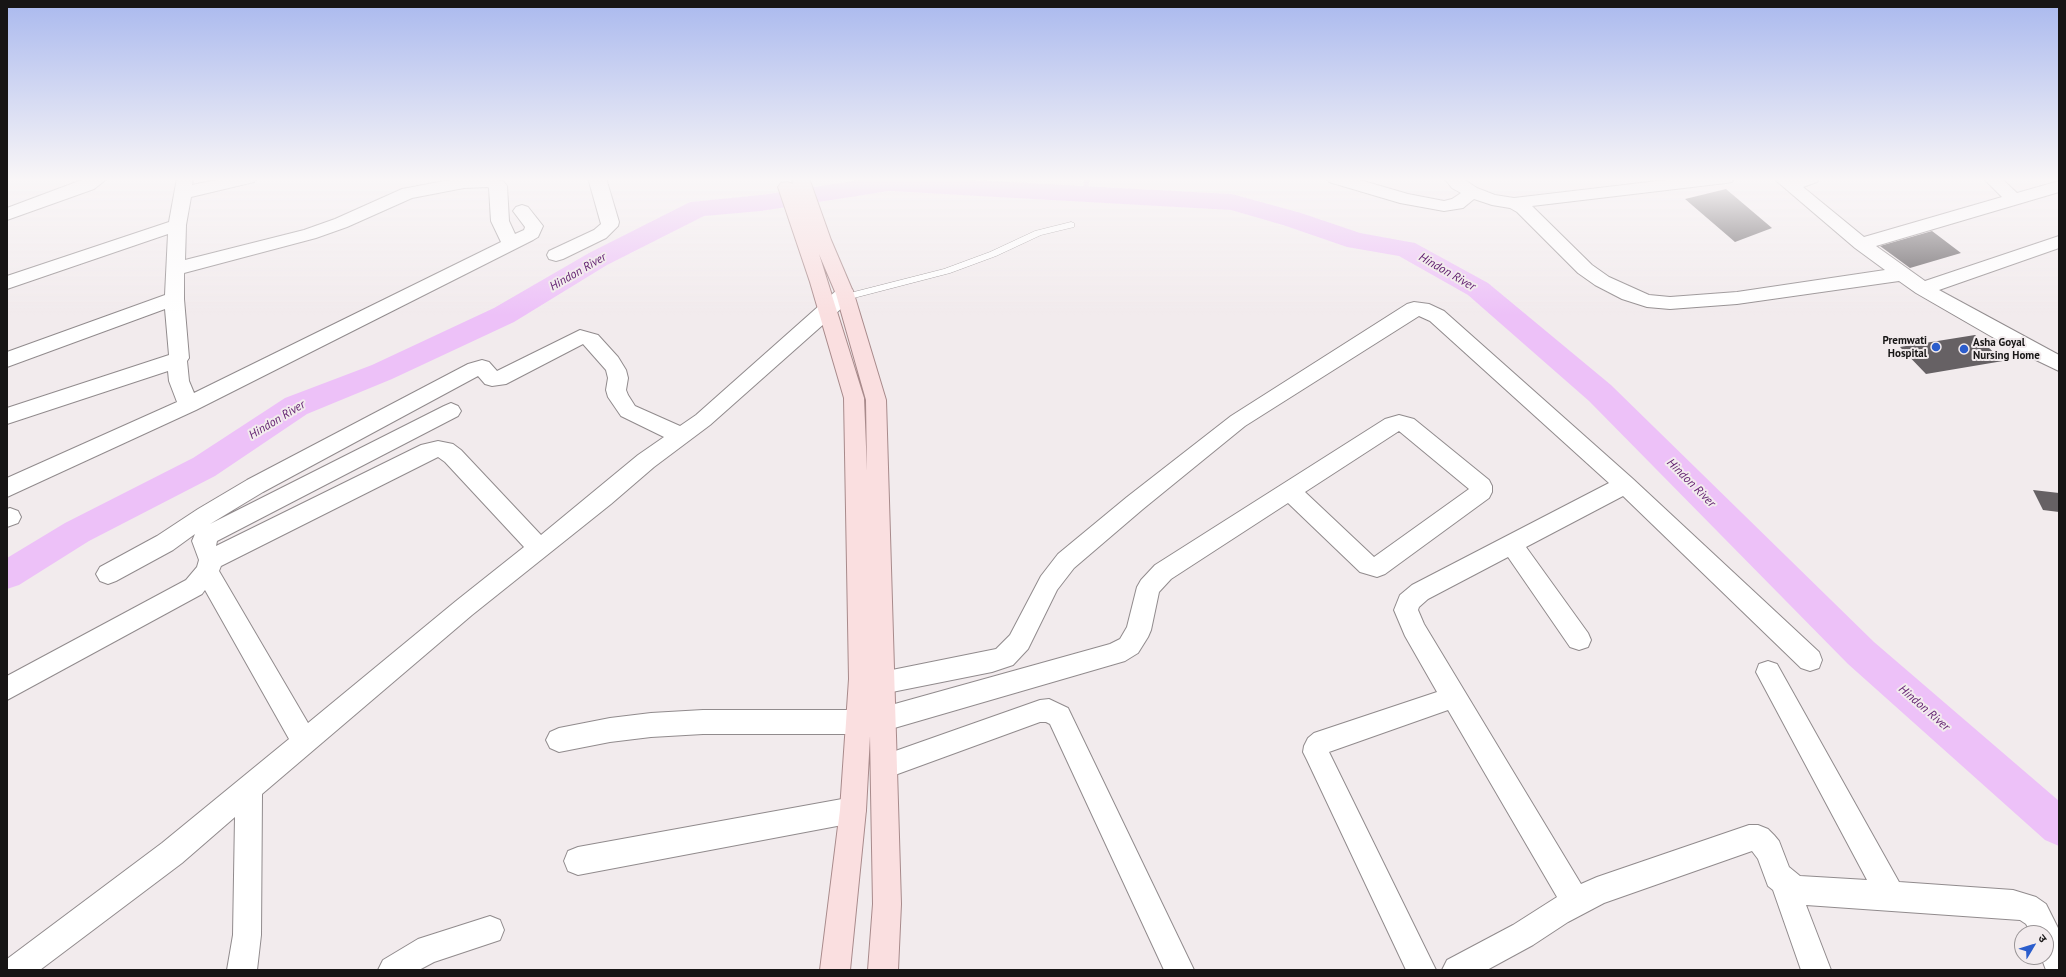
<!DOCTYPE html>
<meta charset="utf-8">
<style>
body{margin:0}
#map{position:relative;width:2066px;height:977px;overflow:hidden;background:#f2ebed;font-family:"PT Sans","Noto Sans Devanagari",sans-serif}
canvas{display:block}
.frame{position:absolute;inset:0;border:8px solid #171515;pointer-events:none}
.north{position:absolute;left:2014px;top:925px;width:40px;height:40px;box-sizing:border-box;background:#f2ebed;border:1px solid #9a9597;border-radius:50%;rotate:52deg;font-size:11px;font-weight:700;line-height:16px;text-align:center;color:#171515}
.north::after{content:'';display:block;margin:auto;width:14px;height:18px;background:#2b5dcc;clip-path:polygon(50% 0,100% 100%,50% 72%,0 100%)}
</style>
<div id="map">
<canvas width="2066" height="977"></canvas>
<div class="frame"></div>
<div class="north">उ</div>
</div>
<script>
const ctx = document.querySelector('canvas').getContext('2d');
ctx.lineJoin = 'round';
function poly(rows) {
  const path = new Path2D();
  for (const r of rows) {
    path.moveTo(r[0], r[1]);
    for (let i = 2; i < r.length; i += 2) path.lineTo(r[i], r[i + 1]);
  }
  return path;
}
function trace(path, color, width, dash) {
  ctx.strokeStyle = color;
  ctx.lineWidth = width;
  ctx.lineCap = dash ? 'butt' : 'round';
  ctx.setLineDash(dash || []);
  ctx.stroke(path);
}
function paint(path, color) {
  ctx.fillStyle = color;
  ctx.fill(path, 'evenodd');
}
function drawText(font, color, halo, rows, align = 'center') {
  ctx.font = font + ' "PT Sans",sans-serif';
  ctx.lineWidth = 4;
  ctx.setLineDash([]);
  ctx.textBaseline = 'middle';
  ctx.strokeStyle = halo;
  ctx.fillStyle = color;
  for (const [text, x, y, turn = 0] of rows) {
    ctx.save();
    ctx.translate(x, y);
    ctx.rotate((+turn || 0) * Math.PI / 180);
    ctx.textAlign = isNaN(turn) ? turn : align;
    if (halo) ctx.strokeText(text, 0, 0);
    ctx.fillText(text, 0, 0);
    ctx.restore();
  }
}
trace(poly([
 [1085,194,1087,178]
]), '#edc1f8', 5);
paint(poly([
 [873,178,934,178,1232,194,1301,213,1360,233,1415,243,1488,283,1611,385,1874,642,2059,801,2059,846,2045,840,1848,664,1589,401,1468,295,1399,256,1347,247,1283,225,1231,210,889,191,761,211,704,216,607,265,514,322,392,379,307,414,215,476,89,541,19,585,7,589,7,558,65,523,193,458,285,398,372,365,494,308,589,253,690,202,761,195,873,178]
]), '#edc1f8');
paint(poly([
 [1726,189,1772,228,1735,242,1685,199],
 [1932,231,1961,253,1910,268,1880,246],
 [1975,335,2003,361,1926,374,1900,347],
 [2033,490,2059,493,2059,512,2043,510]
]), '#666164');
const lane = poly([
 [1071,222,1074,223,1074,227,1041,235,996,256,950,273,846,300,841,297,846,294,944,269,990,252,1035,231,1071,222]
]);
const street = poly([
 [87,178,108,178,94,189,7,220,7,208,87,178],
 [177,178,193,178,192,185,226,178,257,178,254,182,191,197,186,225,185,260,304,230,335,219,402,189,460,178,495,178,504,182,507,186,509,221,515,234,524,230,525,227,513,211,516,207,522,205,528,207,543,226,538,237,533,240,196,410,7,497,7,478,177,402,169,381,168,371,7,424,7,408,169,355,165,309,7,367,7,352,165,295,168,234,7,289,7,276,169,222,177,178],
 [488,187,489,188,491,221,501,242,194,393,189,381,187,361,189,358,184,299,184,273,316,238,347,227,412,198,464,188,488,187],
 [588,178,606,178,619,222,618,226,606,238,563,259,556,261,549,259,547,255,549,251,594,230,601,224,588,178],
 [1326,178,1353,178,1408,194,1444,201,1452,199,1461,193,1452,188,1444,178,1462,178,1477,188,1495,195,1514,198,1683,178,1734,178,1732,182,1726,183,1532,206,1592,265,1609,277,1649,295,1670,297,1737,292,1885,270,1855,248,1773,178,1819,178,1817,182,1803,187,1864,237,2002,197,1983,178,2001,178,2017,193,2059,181,2059,192,1876,246,1925,281,2059,236,2059,248,1939,290,2059,355,2059,371,2013,349,1916,293,1899,281,1737,304,1670,309,1647,307,1622,299,1595,285,1578,273,1517,212,1510,208,1492,205,1474,199,1463,208,1444,211,1400,203,1329,182,1326,178],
 [845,288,852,289,854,294,852,299,710,425,654,467,611,504,472,615,262,794,261,935,257,970,227,970,233,935,235,817,182,863,40,970,7,970,7,959,162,843,289,739,205,590,202,594,7,700,7,676,186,580,197,567,199,560,192,541,195,534,173,550,116,581,108,584,100,581,96,574,100,567,157,536,198,509,247,480,468,364,482,360,489,362,497,371,580,330,598,335,618,357,626,370,628,378,626,390,628,395,635,406,680,426,696,415,838,289,845,288],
 [583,344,606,370,608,378,606,390,608,397,621,416,664,437,638,455,541,535,461,450,453,444,438,441,421,445,216,546,217,541,458,416,461,411,458,406,451,403,444,406,210,524,263,492,478,376,485,384,492,386,506,384,583,344],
 [438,457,445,462,524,547,456,601,308,723,219,571,221,566,438,457],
 [1414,302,1429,304,1444,311,1633,479,1819,652,1822,660,1819,668,1810,671,1801,668,1623,496,1526,547,1588,633,1591,640,1588,647,1579,650,1570,647,1508,557,1428,599,1419,607,1418,610,1424,624,1581,884,1597,877,1749,825,1758,825,1768,829,1774,835,1779,841,1789,867,1800,876,1867,880,1756,672,1759,664,1768,661,1777,664,1899,882,2013,890,2036,897,2046,904,2059,930,2059,970,2046,970,2041,957,2046,957,2046,933,2031,933,2026,924,2020,920,1806,905,1831,970,1801,970,1773,890,1768,886,1758,859,1752,851,1604,903,1568,922,1533,945,1487,970,1442,970,1447,960,1513,925,1557,897,1448,710,1329,752,1436,970,1406,970,1307,760,1303,752,1304,746,1308,738,1314,733,1437,692,1405,636,1394,610,1400,595,1412,585,1609,483,1430,321,1419,316,1245,426,1143,509,1074,568,1057,590,1028,649,1013,665,992,672,882,694,873,691,869,683,873,675,882,672,996,649,1010,635,1041,576,1058,554,1127,497,1231,416,1407,304,1414,302],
 [1399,415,1414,419,1489,480,1492,486,1492,492,1489,498,1385,574,1377,577,1360,572,1288,503,1171,579,1159,592,1151,630,1148,637,1138,653,1125,661,884,731,875,727,871,719,875,711,884,707,1110,644,1120,639,1127,627,1137,587,1141,580,1155,565,1385,419,1399,415],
 [1399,431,1469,489,1374,557,1305,492,1399,431],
 [10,508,18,511,21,517,18,523,7,527,7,509,10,508],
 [1049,699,1068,708,1194,970,1164,970,1050,724,1046,722,1040,722,884,779,875,776,871,767,875,758,884,755,1040,700,1049,699],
 [703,710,859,710,868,714,872,722,868,730,859,734,703,734,651,737,610,742,559,752,550,748,546,740,550,732,559,728,610,718,651,713,703,710],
 [853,797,863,801,866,810,863,819,853,823,578,875,568,871,564,861,568,851,578,847,853,797],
 [490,916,500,920,504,930,500,940,434,962,419,970,378,970,383,960,418,939,490,916]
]);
const primary = poly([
 [792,178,809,178,831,240,854,294,886,400,901,904,898,970,868,970,873,904,870,736,866,810,850,970,820,970,840,810,849,679,844,398,810,282,778,187,781,183,787,182,793,184,792,178],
 [819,254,836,294,866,400,867,471,864,398,819,254]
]);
trace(lane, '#918b8d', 1);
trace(street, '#918b8d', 2);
trace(primary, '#a88a8b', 2);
paint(lane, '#fff');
paint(street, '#fff');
paint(primary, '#fadfe0');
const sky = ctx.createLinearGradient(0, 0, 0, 315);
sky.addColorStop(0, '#aab9ee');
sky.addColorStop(0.57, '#f9f6f7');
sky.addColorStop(1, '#f9f6f700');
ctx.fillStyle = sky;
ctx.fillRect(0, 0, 2066, 315);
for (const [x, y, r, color] of [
 [1936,347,5,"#2b5dcc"],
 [1964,349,5,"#2b5dcc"]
]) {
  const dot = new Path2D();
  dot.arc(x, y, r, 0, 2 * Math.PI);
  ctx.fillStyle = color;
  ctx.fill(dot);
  trace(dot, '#f2ebed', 1.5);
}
drawText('bold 11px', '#171515', '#f2ebed', [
 ["Premwati",1927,341],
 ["Hospital",1927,354],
 ["Asha Goyal",1973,343,"left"],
 ["Nursing Home",1973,356,"left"]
], 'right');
drawText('italic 12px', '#632271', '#f2ebed', [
 ["Hindon River",578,272,-30],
 ["Hindon River",1447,272,30],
 ["Hindon River",277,420,-31],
 ["Hindon River",1691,483,45],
 ["Hindon River",1924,708,41]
]);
</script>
